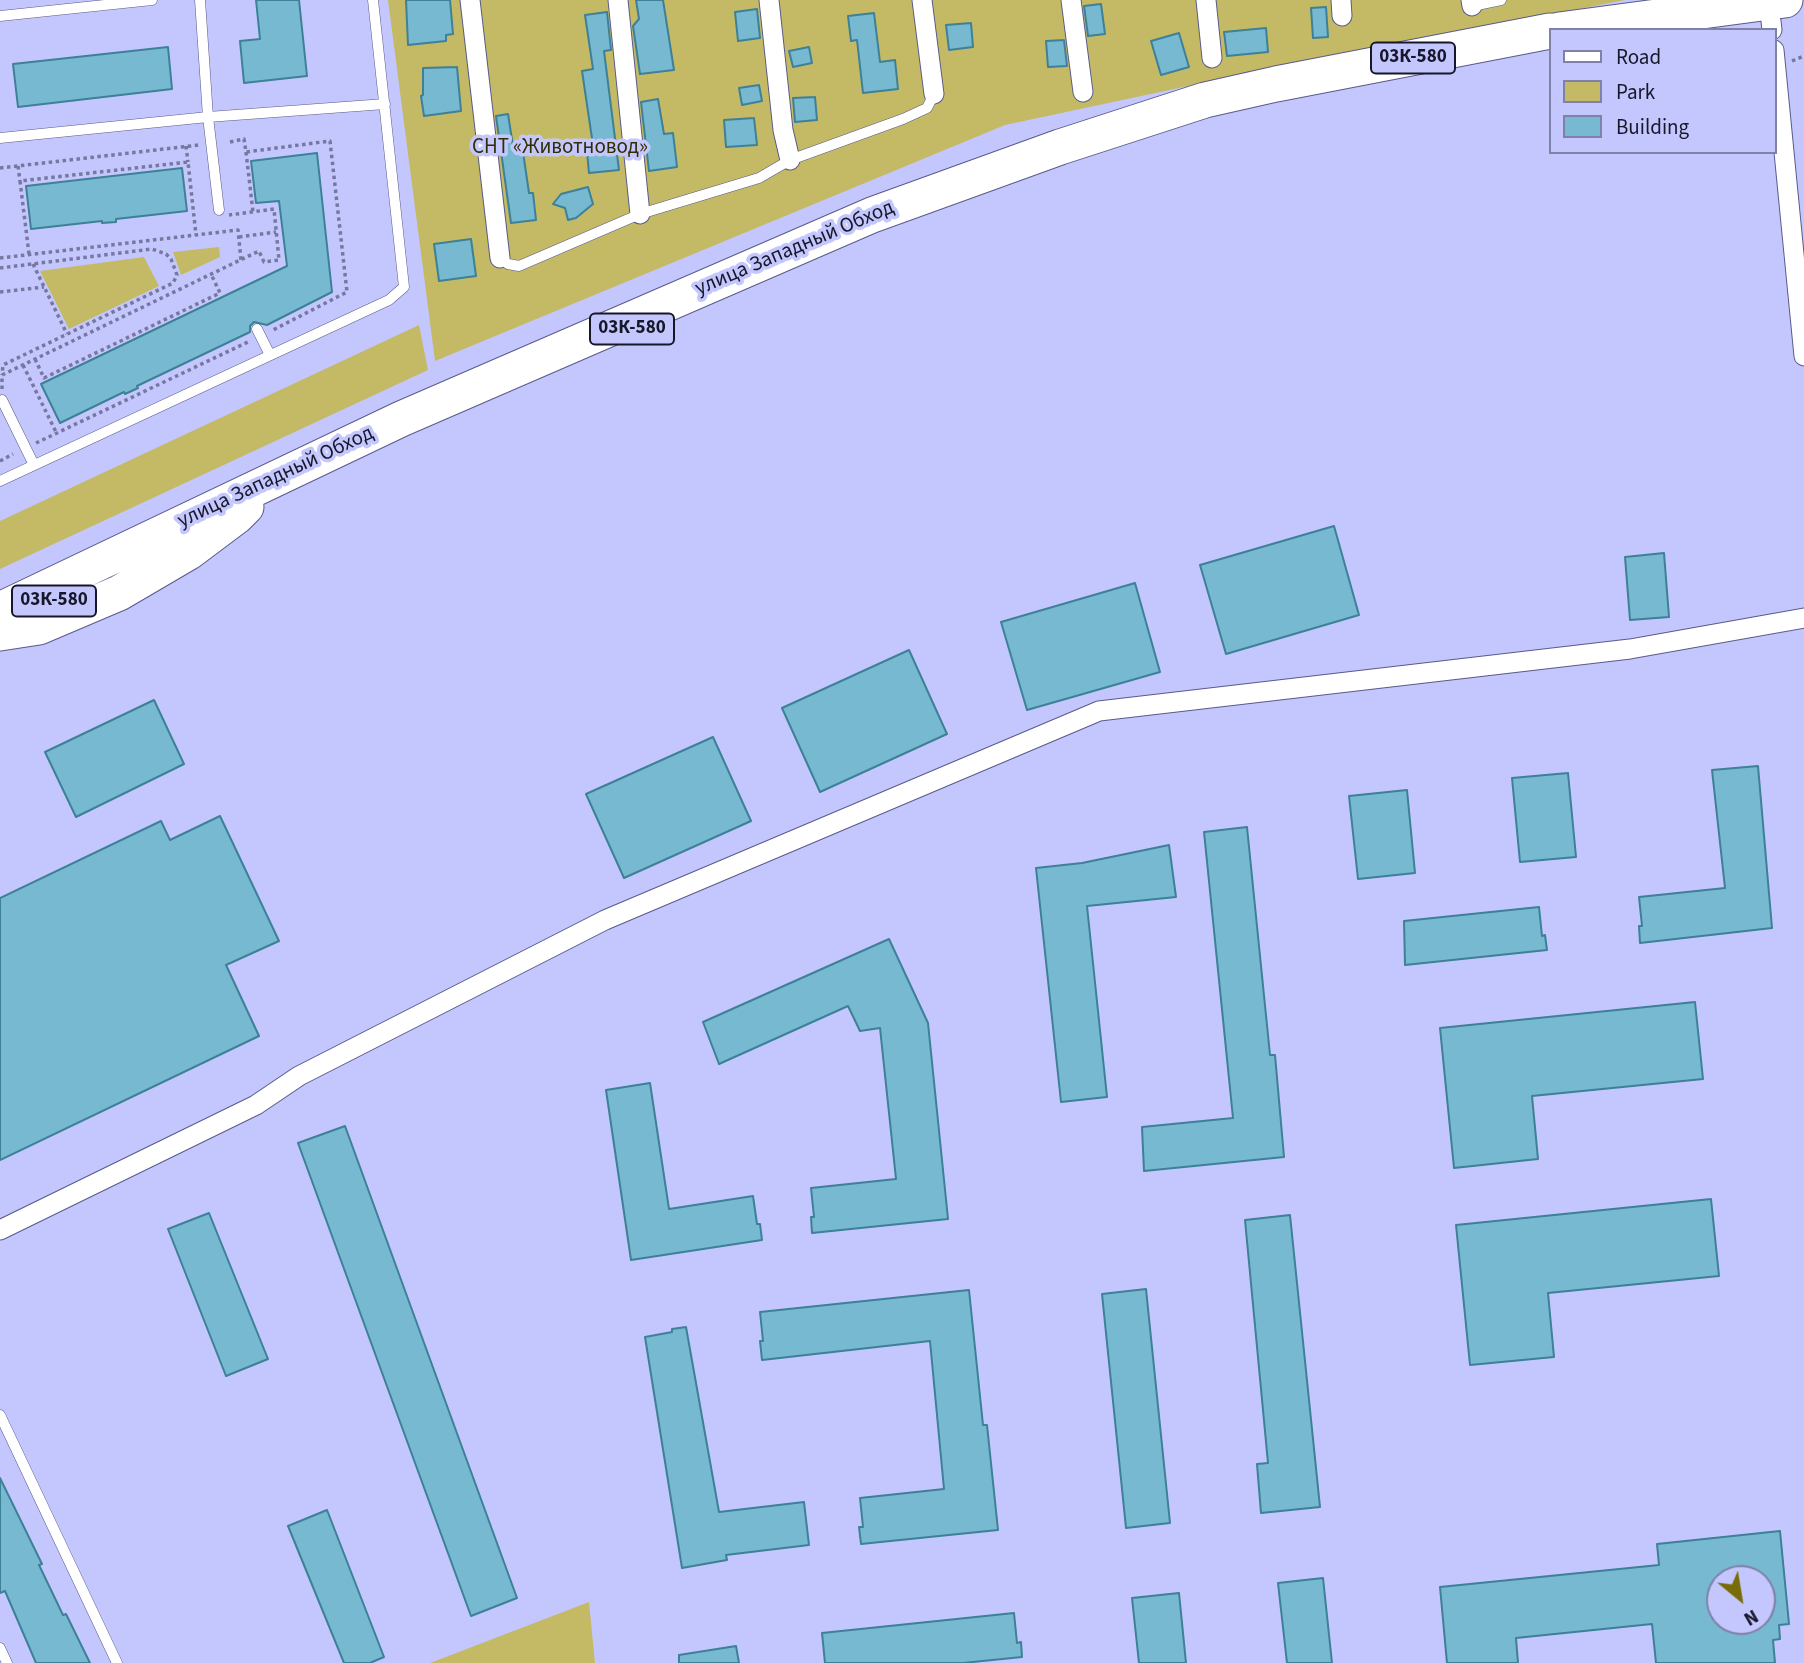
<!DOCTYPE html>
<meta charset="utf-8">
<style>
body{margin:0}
#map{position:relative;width:1804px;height:1663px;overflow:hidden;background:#c4c7fe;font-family:"Source Sans 3",sans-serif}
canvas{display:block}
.legend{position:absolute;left:1549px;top:28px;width:228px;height:126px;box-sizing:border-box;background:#c4c7fe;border:2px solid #7f81a9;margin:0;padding:9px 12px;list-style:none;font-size:21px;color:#17172a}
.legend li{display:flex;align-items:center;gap:14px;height:35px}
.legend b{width:35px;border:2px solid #7f81a9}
.north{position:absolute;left:1706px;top:1565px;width:70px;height:70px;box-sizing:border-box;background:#c4c7fe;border:2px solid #7f81a9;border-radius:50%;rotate:150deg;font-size:19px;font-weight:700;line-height:28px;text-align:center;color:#17172a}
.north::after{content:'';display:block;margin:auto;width:24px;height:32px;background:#776c07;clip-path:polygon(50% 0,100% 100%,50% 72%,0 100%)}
</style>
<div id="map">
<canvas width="1804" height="1663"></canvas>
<ul class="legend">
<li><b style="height:9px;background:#fff"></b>Road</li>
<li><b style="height:19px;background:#c4ba65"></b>Park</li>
<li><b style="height:19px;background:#76b9d1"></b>Building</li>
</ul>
<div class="north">N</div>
</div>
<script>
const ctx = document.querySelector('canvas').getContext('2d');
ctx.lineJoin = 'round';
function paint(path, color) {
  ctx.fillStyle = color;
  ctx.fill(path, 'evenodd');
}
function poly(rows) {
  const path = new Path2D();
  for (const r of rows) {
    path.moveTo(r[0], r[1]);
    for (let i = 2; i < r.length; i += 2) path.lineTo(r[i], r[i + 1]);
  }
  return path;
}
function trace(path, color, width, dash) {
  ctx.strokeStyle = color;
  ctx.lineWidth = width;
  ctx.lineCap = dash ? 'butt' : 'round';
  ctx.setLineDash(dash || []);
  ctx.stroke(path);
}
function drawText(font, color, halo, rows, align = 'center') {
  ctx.font = font + ' "Source Sans 3",sans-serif';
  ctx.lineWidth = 7;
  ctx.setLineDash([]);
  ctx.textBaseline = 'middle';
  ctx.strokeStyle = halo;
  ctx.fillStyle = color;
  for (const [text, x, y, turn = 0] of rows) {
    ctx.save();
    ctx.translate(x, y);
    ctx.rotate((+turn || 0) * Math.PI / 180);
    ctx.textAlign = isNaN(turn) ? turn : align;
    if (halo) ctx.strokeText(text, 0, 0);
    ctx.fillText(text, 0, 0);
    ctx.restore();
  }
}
paint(poly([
 [388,0,1625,0,1259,71,1005,125,435,361],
 [219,247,220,257,181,275,173,252],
 [144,257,159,286,69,329,40,271],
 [419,325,428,370,0,569,0,521],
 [589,1602,595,1663,430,1663]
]), '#c4ba65');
const building = poly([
 [256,0,299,0,307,76,244,83,240,41,260,39,256,0],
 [406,0,450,0,453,34,446,35,446,41,408,45,406,0],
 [636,0,663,0,674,70,640,74,633,26,639,19,636,0],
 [1101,4,1105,34,1088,36,1084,6,1101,4],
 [1326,7,1328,37,1313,38,1311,8,1326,7],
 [757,9,760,38,738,41,735,12,757,9],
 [607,12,611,50,604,51,619,170,589,173,587,152,594,152,582,71,593,69,585,15,607,12],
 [874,13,880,62,895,60,898,89,863,93,857,40,851,41,848,16,874,13],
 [971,23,973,47,949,50,946,25,971,23],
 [1266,28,1268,52,1227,56,1224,32,1266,28],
 [1179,33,1189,67,1161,75,1151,41,1179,33],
 [1064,40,1067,66,1048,67,1046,41,1064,40],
 [168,47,172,89,18,107,13,64,168,47],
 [809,47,812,63,793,67,789,51,809,47],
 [457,67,461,111,424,116,421,96,423,95,423,68,457,67],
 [759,85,762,101,742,105,739,88,759,85],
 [815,97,817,120,795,122,793,98,815,97],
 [658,99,664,134,673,133,677,167,649,171,641,102,658,99],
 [508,114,513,146,522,145,529,193,533,193,536,220,511,223,496,116,508,114],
 [754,118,757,145,726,147,724,120,754,118],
 [317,153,332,292,267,325,254,322,250,326,250,332,137,386,138,388,125,394,124,392,60,423,41,384,287,266,279,201,256,203,251,161,317,153],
 [182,168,187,211,116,219,116,222,102,223,102,221,31,229,26,186,182,168],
 [588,187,593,204,576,218,568,220,565,208,553,204,561,194,588,187],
 [471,239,476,276,439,281,434,244,471,239],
 [1334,526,1359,615,1226,654,1200,565,1334,526],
 [1664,553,1669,617,1630,620,1625,557,1664,553],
 [1135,583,1160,672,1027,710,1001,622,1135,583],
 [909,650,947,734,820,792,782,708,909,650],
 [154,700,184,764,76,817,45,752,154,700],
 [713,737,751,821,624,878,586,794,713,737],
 [1758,766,1772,928,1640,943,1639,926,1642,926,1639,897,1725,888,1712,770,1758,766],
 [1568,773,1576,857,1520,862,1512,778,1568,773],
 [1407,790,1415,873,1358,879,1349,796,1407,790],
 [220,816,279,941,226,965,259,1036,0,1160,0,898,161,821,170,840,220,816],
 [1247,827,1270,1055,1275,1055,1284,1157,1144,1171,1142,1127,1233,1118,1204,832,1247,827],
 [1169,845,1176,897,1087,906,1107,1097,1061,1102,1036,868,1082,863,1169,845],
 [1539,907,1542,936,1545,935,1547,950,1405,965,1404,921,1539,907],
 [889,939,928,1023,948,1219,812,1233,811,1217,814,1217,811,1188,896,1179,880,1028,860,1031,848,1006,719,1064,703,1022,889,939],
 [1695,1002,1703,1079,1532,1096,1538,1159,1454,1168,1440,1028,1695,1002],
 [650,1083,669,1209,753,1196,757,1224,760,1224,762,1240,631,1260,606,1090,650,1083],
 [345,1126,517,1598,471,1616,298,1143,345,1126],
 [1711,1199,1719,1276,1548,1293,1554,1357,1470,1365,1456,1225,1711,1199],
 [209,1213,268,1359,226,1376,168,1229,209,1213],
 [1290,1215,1320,1507,1261,1513,1257,1464,1268,1463,1245,1220,1290,1215],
 [1146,1289,1170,1523,1126,1528,1102,1294,1146,1289],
 [969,1290,983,1425,987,1425,998,1530,861,1544,859,1527,863,1527,860,1498,944,1489,930,1341,762,1360,760,1341,763,1341,760,1312,969,1290],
 [686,1327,719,1512,804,1502,809,1545,726,1555,727,1560,682,1568,645,1337,672,1332,672,1329,686,1327],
 [0,1478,42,1564,39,1565,63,1615,66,1614,90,1663,36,1663,5,1591,0,1593,0,1478],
 [327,1510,384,1657,370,1663,344,1663,288,1526,327,1510],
 [1780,1531,1789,1624,1779,1625,1780,1639,1773,1640,1775,1663,1656,1663,1652,1624,1516,1638,1518,1663,1447,1663,1440,1587,1659,1565,1657,1544,1780,1531],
 [1720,1579,1762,1579,1762,1621,1720,1621,1720,1579],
 [1323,1578,1332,1663,1287,1663,1278,1583,1323,1578],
 [1179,1593,1186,1663,1139,1663,1132,1598,1179,1593],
 [1014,1613,1017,1643,1021,1642,1022,1657,963,1663,825,1663,822,1633,1014,1613],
 [736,1646,739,1663,679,1663,679,1655,736,1646]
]);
paint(building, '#76b9d1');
trace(building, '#3d8097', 2);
const lane = poly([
 [200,0,208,117,219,210],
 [1472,6,1501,0],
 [0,16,152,0],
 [0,138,208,117,385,104],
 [500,258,508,264,519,266,640,214,759,178,790,160,903,119,927,108,934,94],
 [257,329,270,355],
 [2,400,34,465],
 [0,481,389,300,404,287,373,0],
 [0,1415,117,1663],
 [0,1648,7,1663]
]);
const street = poly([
 [470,0,500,258],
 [618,0,640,214],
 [769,0,783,130,790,160],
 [922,0,934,94],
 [1071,0,1083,92],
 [1206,0,1212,58],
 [1341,0,1342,16],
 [1471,0,1472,6],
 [1771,21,1772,30],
 [1774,50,1804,356],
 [0,1230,256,1105,299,1076,605,920,1099,711,1630,649,1804,618]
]);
const highway = poly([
 [1559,30,1785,0],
 [0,610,401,419,872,215,1060,147,1205,100,1276,84,1550,31],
 [0,633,39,627,119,593,189,552,237,516,246,507]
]);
trace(lane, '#595a8a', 11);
trace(street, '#595a8a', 21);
trace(highway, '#595a8a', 37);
trace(poly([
 [1792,61,1804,56],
 [230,142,244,139,246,152,330,141,347,292,273,330],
 [186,146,188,162],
 [246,152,253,212],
 [18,166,20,181],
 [0,168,199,145],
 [239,237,276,232],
 [29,254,20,181,188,162,196,235],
 [0,258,238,230,241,260],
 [33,264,67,334],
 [0,268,152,249,166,254,171,259,177,275,173,283,3,365,2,375],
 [0,292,44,287],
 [35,359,44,378,220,293,211,274],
 [23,365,56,432],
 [2,389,2,375,259,251,264,262,279,260,274,209,229,215],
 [36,443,250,341],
 [0,461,13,454]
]), '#77789f', 3.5, [3.5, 3.5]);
trace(lane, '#fff', 10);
trace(street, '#fff', 19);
trace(highway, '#fff', 35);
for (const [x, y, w] of [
 [1413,58,84],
 [632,329,84],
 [54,601,84]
]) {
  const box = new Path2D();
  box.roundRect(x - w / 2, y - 15.5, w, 31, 5);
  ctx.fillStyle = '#c4c7fe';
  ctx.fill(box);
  trace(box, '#17172a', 2);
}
drawText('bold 19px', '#17172a', null, [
 ["03К-580",1413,58],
 ["03К-580",632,329],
 ["03К-580",54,601]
]);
drawText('21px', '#322d00', '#c4c7fe', [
 ["СНТ «Животновод»",560,148]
]);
drawText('21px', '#17172a', '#c4c7fe', [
 ["улица Западный Обход",795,249,-23],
 ["улица Западный Обход",276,478,-25]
]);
</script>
